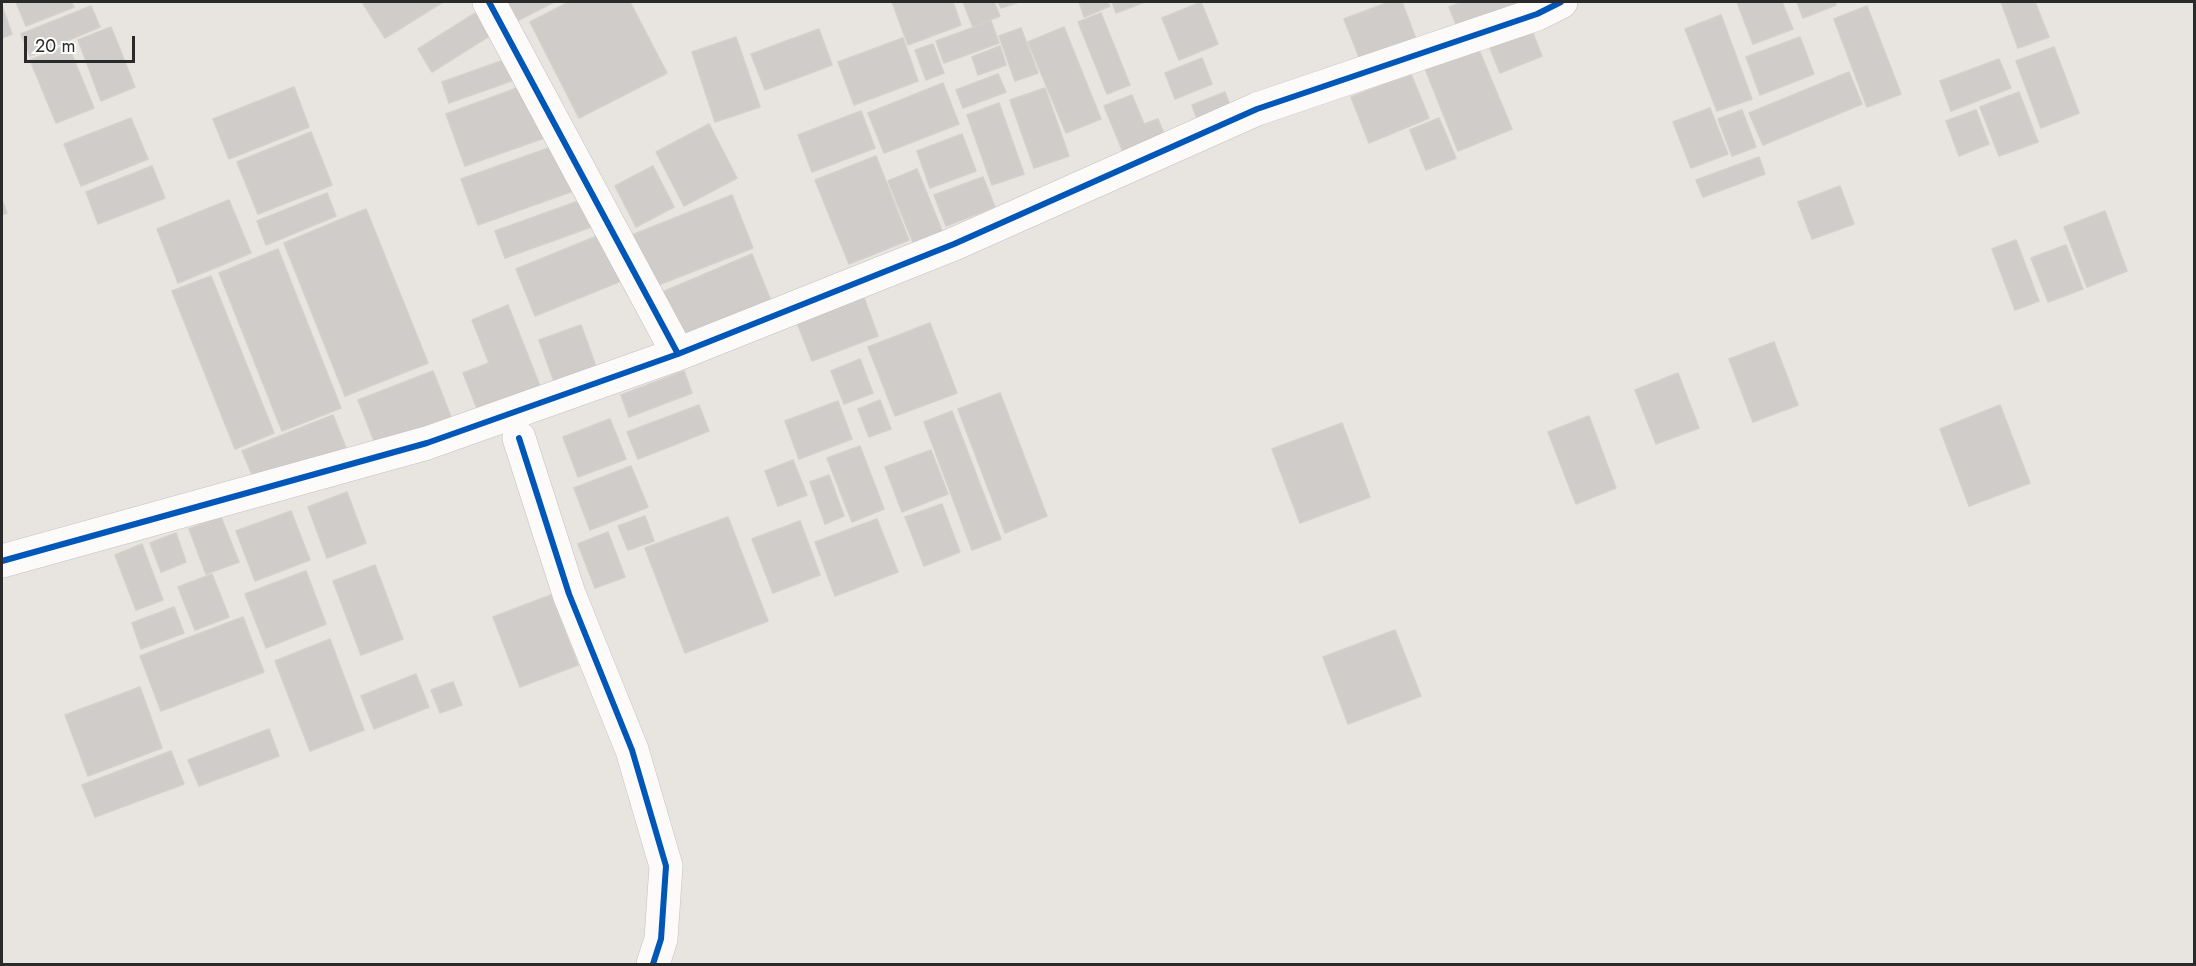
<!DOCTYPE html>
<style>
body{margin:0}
#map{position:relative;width:2196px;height:966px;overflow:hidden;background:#e8e4e0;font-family:Jost,sans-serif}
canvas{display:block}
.frame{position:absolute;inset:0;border:3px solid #2a2a2a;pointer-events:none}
.scale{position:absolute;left:24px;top:36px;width:111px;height:27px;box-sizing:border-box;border:3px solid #2a2a2a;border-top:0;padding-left:8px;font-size:18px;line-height:21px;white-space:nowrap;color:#2a2a2a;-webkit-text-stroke:4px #fff;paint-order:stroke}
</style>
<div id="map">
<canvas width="2196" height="966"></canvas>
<div class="frame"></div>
<div class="scale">20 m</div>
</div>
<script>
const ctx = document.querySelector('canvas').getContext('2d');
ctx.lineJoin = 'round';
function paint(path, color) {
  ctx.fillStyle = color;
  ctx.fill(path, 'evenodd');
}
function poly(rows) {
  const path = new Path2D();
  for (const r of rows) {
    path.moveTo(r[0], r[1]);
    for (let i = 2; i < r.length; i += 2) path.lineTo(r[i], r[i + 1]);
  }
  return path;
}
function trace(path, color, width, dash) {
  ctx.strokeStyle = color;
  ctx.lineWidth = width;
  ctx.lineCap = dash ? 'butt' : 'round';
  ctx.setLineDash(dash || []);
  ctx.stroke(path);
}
const building = poly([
 [16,2,71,2,74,7,26,26,16,2],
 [362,2,443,2,385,38,362,2],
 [504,2,554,2,515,22,504,2],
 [569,2,630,2,667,73,579,118,530,22,569,2],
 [892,2,953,2,961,25,908,45,892,2],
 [963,2,994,2,1000,16,973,27,963,2],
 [998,2,1019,2,1001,8,998,2],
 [1079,2,1108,2,1110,6,1084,17,1079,2],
 [1112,2,1145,2,1116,13,1112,2],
 [1201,2,1218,44,1179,60,1162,18,1201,2],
 [1389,2,1402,2,1416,39,1361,62,1344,19,1389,2],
 [1462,2,1517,2,1520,10,1460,34,1449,7,1462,2],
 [1737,2,1782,2,1793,29,1753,44,1737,2],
 [1797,2,1835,2,1836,5,1803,18,1797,2],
 [2001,2,2035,2,2049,37,2018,48,2001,2],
 [2,6,12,34,2,38,2,6],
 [91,6,100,27,30,56,21,34,91,6],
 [1867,6,1901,94,1867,107,1834,19,1867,6],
 [480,10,494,33,432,72,418,49,480,10],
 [1101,13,1130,85,1107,94,1078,22,1101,13],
 [1721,15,1752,99,1717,111,1685,29,1721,15],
 [991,21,999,43,944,63,936,41,991,21],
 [1530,26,1542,56,1500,73,1488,43,1530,26],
 [111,27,135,87,101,101,78,40,111,27],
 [1064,27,1101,119,1066,133,1028,42,1064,27],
 [1021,28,1038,73,1015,81,999,36,1021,28],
 [819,29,832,65,765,90,751,54,819,29],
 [736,37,760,107,715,122,692,52,736,37],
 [1800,37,1814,74,1760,95,1746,57,1800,37],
 [903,38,918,81,854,105,838,62,903,38],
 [933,44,944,73,926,80,915,50,933,44],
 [68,45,94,108,56,123,30,60,68,45],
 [1477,45,1512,129,1458,151,1424,66,1477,45],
 [1000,46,1006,65,978,75,972,57,1000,46],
 [2054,47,2079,113,2041,128,2016,61,2054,47],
 [1202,58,1212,84,1175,99,1165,73,1202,58],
 [507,59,514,80,449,103,442,82,507,59],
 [1999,59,2011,88,1951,111,1940,81,1999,59],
 [1849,72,1862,104,1763,145,1749,113,1849,72],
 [998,74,1006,92,963,108,956,90,998,74],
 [1411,74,1429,118,1369,143,1351,97,1411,74],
 [943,83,959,124,884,153,868,113,943,83],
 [528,84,547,137,465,166,446,114,528,84],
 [294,87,309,127,229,159,213,119,294,87],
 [1045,88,1069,156,1034,168,1010,100,1045,88],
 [1225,92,1231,108,1198,122,1192,105,1225,92],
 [2019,92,2038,142,1999,156,1980,107,2019,92],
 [1132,95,1144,124,1158,119,1165,136,1123,152,1104,106,1132,95],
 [999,103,1024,174,992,185,967,115,999,103],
 [1710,108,1728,154,1691,168,1673,122,1710,108],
 [1742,110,1756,147,1732,156,1718,119,1742,110],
 [1976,110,1989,144,1959,156,1946,121,1976,110],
 [861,111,875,148,812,172,798,135,861,111],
 [131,118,148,159,81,186,64,144,131,118],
 [1439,118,1456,158,1426,170,1410,130,1439,118],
 [709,124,737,178,684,206,656,152,709,124],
 [311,132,332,185,258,214,237,162,311,132],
 [962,134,976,171,930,188,917,151,962,134],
 [560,144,576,190,478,225,461,179,560,144],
 [876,156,909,240,849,264,815,180,876,156],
 [1759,157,1765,174,1703,197,1696,180,1759,157],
 [152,166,165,198,98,224,86,192,152,166],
 [653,166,674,207,636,227,615,186,653,166],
 [917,169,943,233,914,245,888,181,917,169],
 [983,177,995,207,946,226,934,195,983,177],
 [1840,186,1854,224,1812,239,1798,202,1840,186],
 [327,193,336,216,266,245,257,221,327,193],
 [732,195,753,248,653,287,632,235,732,195],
 [584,199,594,226,505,258,495,231,584,199],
 [2,200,7,213,2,215,2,200],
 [229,200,251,253,178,283,157,229,229,200],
 [366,209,428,363,345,396,284,243,366,209],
 [2105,211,2127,271,2087,287,2064,227,2105,211],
 [602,234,621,281,535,316,516,269,602,234],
 [2016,240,2039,301,2015,310,1992,249,2016,240],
 [2066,245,2083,289,2048,302,2031,258,2066,245],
 [278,249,341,408,282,431,219,273,278,249],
 [752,254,773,306,681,344,660,293,752,254],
 [211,276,274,433,235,449,172,291,211,276],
 [863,295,878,336,812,361,796,320,863,295],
 [508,305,542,391,480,416,463,373,489,363,472,320,508,305],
 [930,323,957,393,895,416,868,347,930,323],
 [581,325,598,372,556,387,539,340,581,325],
 [1774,342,1798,405,1753,422,1729,359,1774,342],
 [860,359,873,393,844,404,831,371,860,359],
 [433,371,453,422,378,451,358,400,433,371],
 [684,371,692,393,629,417,621,395,684,371],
 [1678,373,1699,428,1656,444,1635,390,1678,373],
 [1000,393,1047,516,1005,533,958,409,1000,393],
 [880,400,891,429,869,437,858,409,880,400],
 [838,401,852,439,799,459,785,421,838,401],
 [699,405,709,431,638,459,627,432,699,405],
 [2000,405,2030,483,1969,506,1940,429,2000,405],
 [952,411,1001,539,972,550,924,422,952,411],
 [333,415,346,448,256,484,242,451,333,415],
 [1589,416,1616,488,1576,504,1548,432,1589,416],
 [610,419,626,459,578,477,563,437,610,419],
 [1342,423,1370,497,1300,523,1272,449,1342,423],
 [860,446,884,509,852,522,827,458,860,446],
 [931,450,948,494,902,512,885,467,931,450],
 [793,460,807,495,778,506,765,471,793,460],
 [631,466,648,507,590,530,574,488,631,466],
 [829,475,844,516,825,524,810,482,829,475],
 [347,492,366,543,327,558,308,507,347,492],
 [942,504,960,552,924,566,905,517,942,504],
 [291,511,310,560,255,581,236,531,291,511],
 [645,516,654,541,628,550,618,526,645,516],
 [221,517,239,562,206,574,189,529,221,517],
 [728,517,768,621,685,653,645,548,728,517],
 [877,519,898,572,835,596,815,542,877,519],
 [800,521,820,575,773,593,752,539,800,521],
 [608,532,625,577,595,588,578,544,608,532],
 [176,533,186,562,161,572,150,543,176,533],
 [142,544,163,600,136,610,115,555,142,544],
 [375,565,403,639,361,655,333,581,375,565],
 [306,571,326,624,266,648,245,594,306,571],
 [212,574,229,617,195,630,178,587,212,574],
 [551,595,578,665,520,687,493,617,551,595],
 [174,607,184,633,141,649,132,623,174,607],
 [243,617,264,672,161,711,140,656,243,617],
 [1395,630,1421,696,1348,724,1323,657,1395,630],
 [330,639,364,730,310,751,275,661,330,639],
 [416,674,429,707,374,729,361,696,416,674],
 [453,682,462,705,440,713,431,690,453,682],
 [140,687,162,748,88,776,65,715,140,687],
 [269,729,279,756,199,786,188,760,269,729],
 [171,751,184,784,95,817,82,785,171,751]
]);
paint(building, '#cfccc9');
trace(building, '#d3d0cc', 1.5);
const minor = poly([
 [489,2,678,354],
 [519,438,569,594,632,750,666,866,661,939,653,964],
 [2,561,427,443,678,354,954,244,1257,109,1537,14,1561,2]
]);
trace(minor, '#c2c0c1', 34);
trace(minor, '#fcfbfa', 33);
trace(poly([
 [489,2,678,354],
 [519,438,569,594,632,750,666,866,661,939,653,964],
 [2,561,427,443,678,354,954,244,1257,109,1537,14,1561,2]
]), '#0057b8', 6);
</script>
